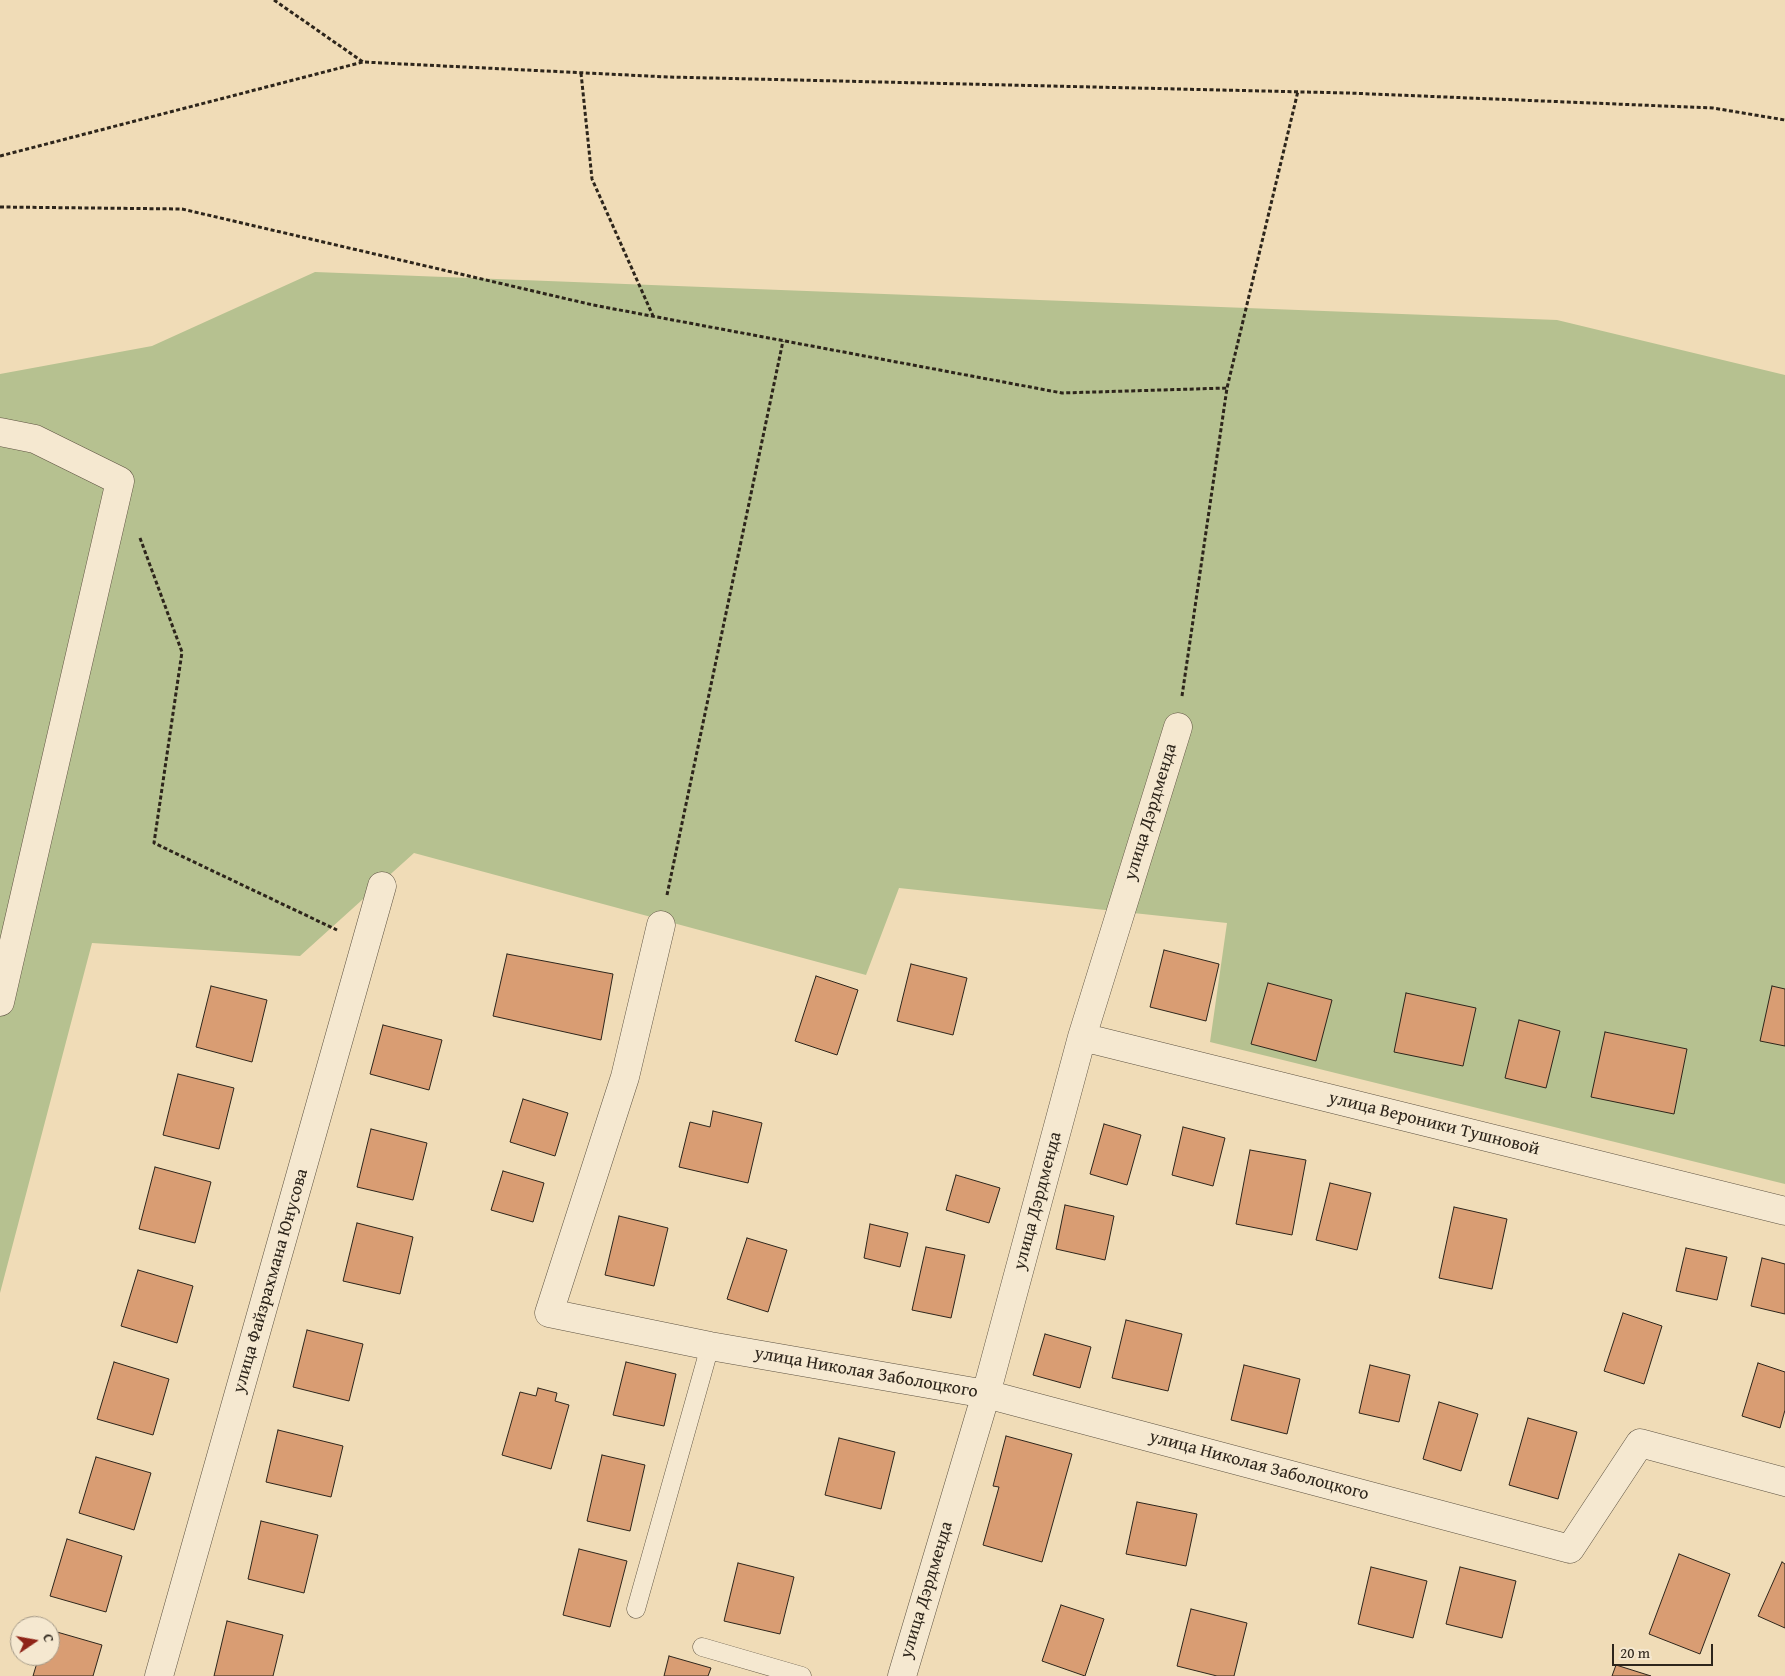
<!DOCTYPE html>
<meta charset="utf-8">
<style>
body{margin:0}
#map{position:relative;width:1785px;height:1676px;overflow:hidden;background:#f0dcb7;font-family:"Gentium Book Plus",serif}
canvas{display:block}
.north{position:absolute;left:10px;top:1616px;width:50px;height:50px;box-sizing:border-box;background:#f5e8d0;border:1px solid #a59a88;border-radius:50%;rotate:78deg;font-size:14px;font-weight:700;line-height:20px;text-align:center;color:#2d251b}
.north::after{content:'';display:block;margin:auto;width:18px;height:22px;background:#8f2418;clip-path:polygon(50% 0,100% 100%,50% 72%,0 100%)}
.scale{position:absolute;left:1612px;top:1644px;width:101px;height:22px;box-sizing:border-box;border:2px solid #2d251b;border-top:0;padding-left:6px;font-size:15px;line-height:18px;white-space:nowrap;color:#2d251b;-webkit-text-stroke:4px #f5e8d0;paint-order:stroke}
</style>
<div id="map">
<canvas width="1785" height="1676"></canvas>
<div class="north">С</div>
<div class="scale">20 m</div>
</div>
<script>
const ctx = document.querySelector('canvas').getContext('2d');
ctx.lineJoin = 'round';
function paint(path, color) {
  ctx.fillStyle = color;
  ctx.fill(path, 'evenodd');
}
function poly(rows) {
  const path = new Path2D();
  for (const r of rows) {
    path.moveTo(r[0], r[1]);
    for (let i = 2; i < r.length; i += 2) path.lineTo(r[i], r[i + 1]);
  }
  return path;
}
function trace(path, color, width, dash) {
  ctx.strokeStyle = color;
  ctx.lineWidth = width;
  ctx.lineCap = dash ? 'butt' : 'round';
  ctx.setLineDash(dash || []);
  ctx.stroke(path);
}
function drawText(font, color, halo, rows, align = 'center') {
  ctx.font = font + ' "Gentium Book Plus",serif';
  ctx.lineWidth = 4;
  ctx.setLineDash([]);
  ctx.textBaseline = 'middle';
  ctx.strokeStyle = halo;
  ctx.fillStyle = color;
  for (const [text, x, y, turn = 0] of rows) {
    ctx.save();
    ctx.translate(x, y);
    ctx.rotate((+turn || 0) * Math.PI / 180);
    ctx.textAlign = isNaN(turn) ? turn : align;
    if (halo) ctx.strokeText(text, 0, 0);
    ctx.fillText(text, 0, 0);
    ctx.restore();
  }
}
paint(poly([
 [315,272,1557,320,1785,375,1785,1184,1210,1042,1227,923,899,888,866,975,414,853,300,956,92,943,0,1293,0,374,152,346]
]), '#b6c190');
const building = poly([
 [1164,950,1219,964,1206,1021,1150,1007,1164,950],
 [507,954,613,974,601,1040,493,1016,507,954],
 [911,964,967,978,953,1035,897,1021,911,964],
 [816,976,858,990,837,1055,795,1041,816,976],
 [1268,983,1332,1000,1316,1061,1251,1044,1268,983],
 [211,986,267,1000,252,1062,196,1047,211,986],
 [1772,986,1785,989,1785,1046,1760,1041,1772,986],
 [1406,993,1476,1008,1463,1066,1394,1052,1406,993],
 [1519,1020,1560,1031,1546,1088,1505,1078,1519,1020],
 [383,1025,442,1040,429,1090,370,1074,383,1025],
 [1605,1032,1687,1049,1674,1114,1591,1097,1605,1032],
 [178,1074,234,1088,219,1149,163,1135,178,1074],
 [523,1099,568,1113,555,1156,510,1142,523,1099],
 [713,1111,762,1123,748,1183,679,1167,690,1122,710,1127,713,1111],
 [1104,1124,1141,1135,1127,1185,1090,1174,1104,1124],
 [1183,1127,1225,1138,1213,1186,1172,1175,1183,1127],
 [371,1129,427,1143,413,1200,357,1187,371,1129],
 [1250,1150,1306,1160,1292,1235,1236,1224,1250,1150],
 [155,1167,211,1182,195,1243,139,1229,155,1167],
 [503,1171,544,1183,533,1222,491,1210,503,1171],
 [956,1175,1000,1188,989,1223,946,1210,956,1175],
 [1330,1183,1371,1193,1357,1250,1316,1240,1330,1183],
 [1065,1205,1114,1216,1105,1260,1056,1249,1065,1205],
 [1454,1207,1507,1219,1492,1289,1439,1278,1454,1207],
 [619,1216,668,1228,654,1286,605,1275,619,1216],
 [357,1223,413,1237,400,1294,343,1281,357,1223],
 [870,1224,908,1233,900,1267,864,1258,870,1224],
 [747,1238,787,1250,768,1312,727,1299,747,1238],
 [926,1247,965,1255,951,1318,912,1310,926,1247],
 [1686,1248,1727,1257,1717,1300,1676,1291,1686,1248],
 [1762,1258,1785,1264,1785,1314,1751,1306,1762,1258],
 [138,1270,193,1286,177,1343,121,1326,138,1270],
 [1623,1313,1662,1326,1644,1384,1604,1371,1623,1313],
 [1126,1320,1182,1334,1168,1391,1112,1378,1126,1320],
 [307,1330,363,1344,349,1401,293,1387,307,1330],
 [1045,1334,1091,1347,1080,1388,1033,1375,1045,1334],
 [114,1362,169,1379,153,1435,97,1419,114,1362],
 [626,1362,676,1374,664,1426,613,1415,626,1362],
 [1758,1363,1785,1372,1785,1410,1780,1428,1742,1416,1758,1363],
 [1244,1365,1300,1379,1287,1434,1231,1420,1244,1365],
 [1370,1365,1410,1375,1399,1422,1359,1413,1370,1365],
 [538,1388,557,1393,555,1401,569,1405,551,1469,502,1455,520,1392,536,1396,538,1388],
 [1439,1402,1478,1414,1461,1471,1423,1459,1439,1402],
 [1528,1418,1577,1432,1558,1499,1509,1485,1528,1418],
 [278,1430,343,1446,331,1497,266,1482,278,1430],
 [1006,1436,1072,1454,1042,1562,983,1545,999,1487,993,1486,1006,1436],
 [839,1438,895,1452,881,1509,825,1495,839,1438],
 [602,1455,645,1465,630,1531,587,1521,602,1455],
 [96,1457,151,1473,134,1530,79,1513,96,1457],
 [1137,1502,1197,1514,1186,1566,1126,1554,1137,1502],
 [261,1521,318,1535,304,1593,248,1579,261,1521],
 [67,1539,122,1556,106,1612,50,1596,67,1539],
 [579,1549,627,1561,610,1627,563,1615,579,1549],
 [1679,1554,1730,1574,1700,1654,1649,1634,1679,1554],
 [1782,1562,1785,1564,1785,1628,1758,1616,1782,1562],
 [738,1563,794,1577,780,1634,724,1621,738,1563],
 [1371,1567,1427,1581,1413,1638,1358,1624,1371,1567],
 [1460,1567,1516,1581,1502,1638,1446,1624,1460,1567],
 [1061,1605,1104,1619,1085,1676,1042,1661,1061,1605],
 [1191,1609,1247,1623,1234,1676,1217,1676,1177,1666,1191,1609],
 [227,1621,283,1635,273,1676,214,1676,227,1621],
 [50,1630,102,1645,93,1676,33,1676,39,1656,50,1656,50,1630],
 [669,1656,711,1668,708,1676,664,1676,669,1656],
 [1616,1665,1651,1676,1612,1676,1616,1665]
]);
paint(building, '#d99d73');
trace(building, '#2d251b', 1);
const service = poly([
 [636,1609,710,1346],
 [702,1647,802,1676]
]);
const minor = poly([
 [0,432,35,439,120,481,0,1002],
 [661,925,625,1077,549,1313,710,1346,986,1394,1570,1549,1640,1443,1785,1482],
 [1082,1037,1785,1211],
 [159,1676,382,886],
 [902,1676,986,1394,1082,1037,1178,727]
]);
trace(service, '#5e5342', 19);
trace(minor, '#5e5342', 29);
trace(poly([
 [274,0,363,62],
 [581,73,592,179,653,316],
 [0,156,363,62,668,77,1348,93,1713,108,1785,120],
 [0,207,182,209,593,305,1062,393,1227,388],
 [140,538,182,652,154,843,337,930],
 [1182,696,1227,388,1298,91],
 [667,895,783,341]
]), '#2d251b', 3, [4, 2.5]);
trace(service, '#f5e8d0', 18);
trace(minor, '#f5e8d0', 28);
drawText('18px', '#2d251b', '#f5e8d0', [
 ["улица Дэрдменда",1151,812,-73],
 ["улица Вероники Тушновой",1434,1124,14],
 ["улица Дэрдменда",1038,1201,-75],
 ["улица Файзрахмана Юнусова",271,1281,-74],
 ["улица Николая Заболоцкого",866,1373,10],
 ["улица Николая Заболоцкого",1259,1466,15],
 ["улица Дэрдменда",927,1590,-73]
]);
</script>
